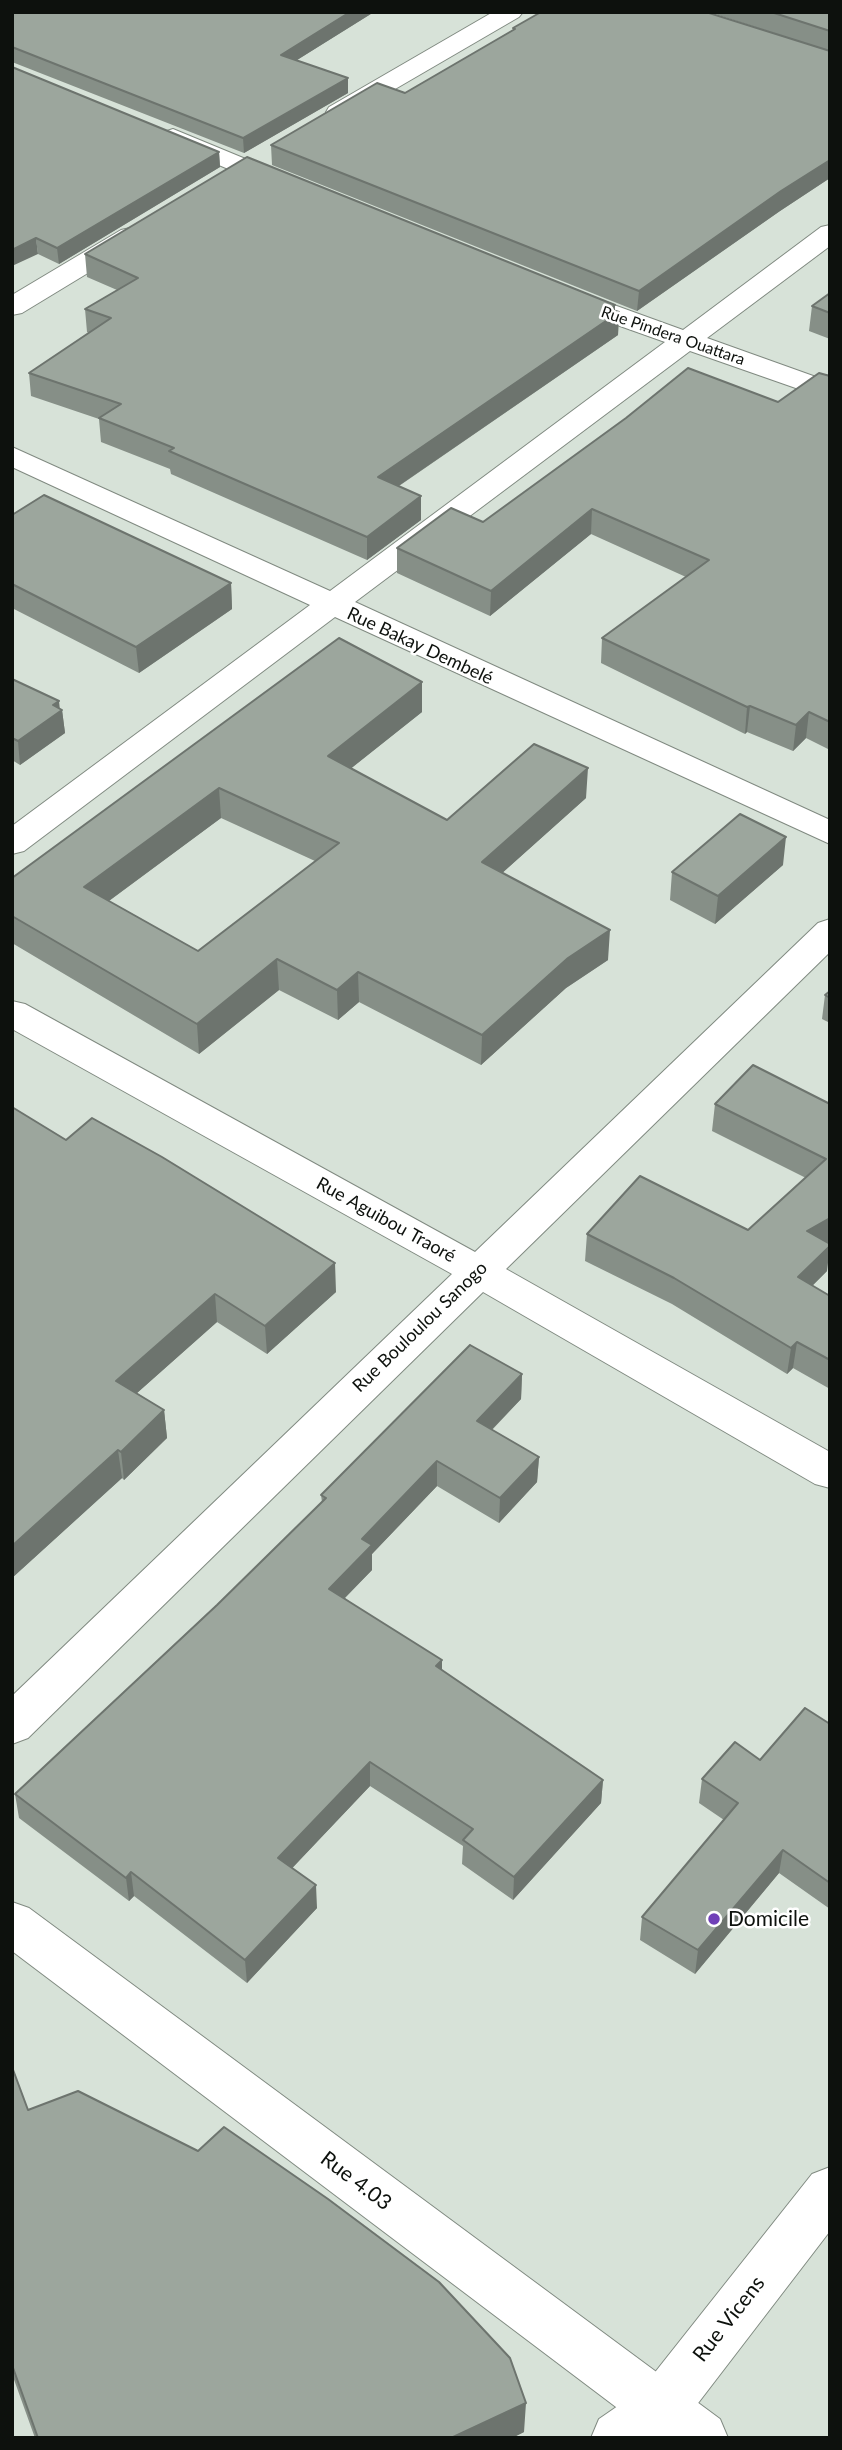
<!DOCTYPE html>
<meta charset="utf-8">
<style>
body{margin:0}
#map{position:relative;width:842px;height:2450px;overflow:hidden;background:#d7e2d8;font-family:Lato,sans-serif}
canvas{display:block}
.frame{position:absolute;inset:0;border:14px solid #0d110d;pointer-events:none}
</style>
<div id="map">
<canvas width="842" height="2450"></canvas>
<div class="frame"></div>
</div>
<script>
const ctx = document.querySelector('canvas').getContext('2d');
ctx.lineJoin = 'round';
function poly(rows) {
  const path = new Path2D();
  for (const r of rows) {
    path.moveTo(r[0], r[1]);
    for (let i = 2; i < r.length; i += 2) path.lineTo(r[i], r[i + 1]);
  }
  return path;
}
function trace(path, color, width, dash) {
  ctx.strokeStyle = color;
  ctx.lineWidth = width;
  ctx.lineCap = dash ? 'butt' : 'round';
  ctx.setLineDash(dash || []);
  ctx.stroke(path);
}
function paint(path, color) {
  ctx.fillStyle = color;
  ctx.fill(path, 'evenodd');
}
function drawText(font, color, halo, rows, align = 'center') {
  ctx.font = font + ' Lato,sans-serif';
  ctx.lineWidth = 5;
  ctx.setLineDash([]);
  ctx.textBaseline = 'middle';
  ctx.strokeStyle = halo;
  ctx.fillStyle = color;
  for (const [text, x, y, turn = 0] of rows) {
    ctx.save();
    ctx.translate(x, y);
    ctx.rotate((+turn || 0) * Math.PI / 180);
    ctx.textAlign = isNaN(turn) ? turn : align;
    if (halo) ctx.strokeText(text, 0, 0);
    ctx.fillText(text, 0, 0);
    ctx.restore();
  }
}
const street = poly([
 [493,12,523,12,519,17,347,117,338,119,329,117,326,112,329,107,493,12],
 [173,129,294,179,298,184,294,189,285,192,276,189,164,142,160,137,164,132,173,129],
 [830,225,830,246,707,338,830,382,830,400,690,351,355,602,830,820,830,844,335,617,24,851,12,854,12,826,310,605,12,467,12,447,330,591,665,342,558,304,554,298,558,292,568,290,578,292,683,330,821,227,830,225],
 [130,228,139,230,143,236,139,242,22,313,12,315,12,295,121,230,130,228],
 [830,919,830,952,506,1269,830,1452,830,1488,815,1484,483,1292,28,1738,12,1744,12,1696,452,1274,12,1029,12,1001,25,1004,475,1252,818,923,830,919],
 [12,1902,29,1908,720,2419,728,2438,657,2438,12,1951,12,1902]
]);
const secondary = poly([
 [830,2167,830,2231,679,2428,664,2438,591,2438,599,2419,641,2390,812,2174,830,2167]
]);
trace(street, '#808a81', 2);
trace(secondary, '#808a81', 2);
paint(street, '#fff');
paint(secondary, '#fff');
paint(poly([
 [12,12,374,12,297,60,348,93,244,153,12,62],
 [709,12,830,12,830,178,780,211,637,311,272,165,271,145,405,93,513,30,513,28,820,48],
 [12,67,219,152,220,167,59,264,38,254],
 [85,254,615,311,619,312,618,335,399,486,421,520,367,560,171,474,170,469,101,442,99,419,31,396,29,373,89,333,87,332,85,309,117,290,87,277],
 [830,293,830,339,809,331,812,306],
 [830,376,830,750,806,738,793,751,747,732,745,734,601,663,602,638,686,577,591,534,490,616,397,573,397,548,483,522,778,402],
 [12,515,231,583,232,609,139,673,12,608],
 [339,638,422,712,351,768,447,820,586,798,502,873,608,960,566,988,481,1065,359,1002,338,1020,279,990,199,1054,12,943,12,878],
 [221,818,315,861,198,951,109,901],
 [12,679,62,710,65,733,20,765,12,760],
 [783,865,715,924,670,900,672,872],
 [830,991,830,1023,822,1019,825,995],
 [715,1104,830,1104,830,1242,828,1243,827,1271,812,1286,830,1296,830,1389,793,1368,787,1374,672,1304,585,1261,587,1234,748,1230,806,1178,712,1131],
 [12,1107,66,1140,336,1292,267,1354,217,1322,137,1393,164,1410,167,1438,124,1480,122,1478,12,1578],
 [522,1374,521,1399,492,1430,539,1457,537,1482,499,1523,437,1486,372,1554,372,1570,345,1598,442,1670,603,1780,601,1803,513,1900,462,1864,463,1846,370,1786,292,1868,317,1908,247,1983,134,1896,129,1901,19,1818,15,1794,217,1605,322,1502,321,1495],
 [830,1724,830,1909,779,1873,695,1974,640,1940,642,1917,724,1820,699,1803,702,1779,760,1760],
 [12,2067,28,2110,524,2432,512,2438,35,2438,12,2374]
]), '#868f87');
paint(poly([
 [350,12,374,12,281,70,281,55],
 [348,78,348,93,244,153,243,138],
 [219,152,220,167,59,264,57,248],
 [830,160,830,178,780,211,637,311,639,291,781,191],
 [36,238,38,254,12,266,12,250],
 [615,305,615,315,619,312,618,335,378,500,378,477],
 [421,496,421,520,367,560,367,537],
 [592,509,591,534,490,616,491,591],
 [231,583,232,609,139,673,136,647],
 [422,682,422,712,329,786,328,756],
 [59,701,60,711,62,710,65,733,20,765,18,741,53,705],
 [750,706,747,732,745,734,747,707],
 [809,712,806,738,793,751,796,725],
 [588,768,586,798,481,892,482,862],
 [219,788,221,818,87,917,84,887],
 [786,837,783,865,715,924,718,896],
 [610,930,608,960,566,988,481,1065,482,1035,568,958],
 [277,959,279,990,199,1054,197,1024],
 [358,972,359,1002,338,1020,337,990],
 [830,1218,830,1242,803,1257,807,1231],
 [830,1246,827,1271,794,1304,798,1277],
 [335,1263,336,1292,267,1354,265,1326],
 [215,1294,217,1322,119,1409,116,1381],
 [797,1342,793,1368,787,1374,791,1348],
 [522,1374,521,1399,476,1446,477,1421],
 [164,1410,167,1438,124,1480,121,1452],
 [118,1450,122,1478,12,1578,12,1546],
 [539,1457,537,1482,499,1523,500,1498],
 [437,1461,437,1486,372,1554,372,1570,330,1613,329,1589,362,1539],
 [442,1660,442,1684,436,1666],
 [370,1762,370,1786,280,1881,278,1858],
 [603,1780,601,1803,513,1900,514,1877],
 [783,1850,779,1873,695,1974,698,1950],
 [131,1872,134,1896,129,1901,126,1878],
 [316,1885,317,1908,247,1983,245,1960],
 [526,2403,524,2432,512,2438,451,2438]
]), '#6d746e');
const building = poly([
 [12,12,350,12,281,55,348,78,243,138,12,47,12,12],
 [541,12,706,12,830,51,830,160,781,191,639,291,271,145,377,83,405,93,515,29,513,28,541,12],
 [771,12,830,12,830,31,771,12],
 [12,67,219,152,57,248,36,238,12,250,12,67],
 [247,157,615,305,609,309,619,312,378,477,421,496,367,537,169,451,174,448,99,418,121,404,29,373,111,318,85,309,138,278,85,254,247,157],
 [830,293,830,313,812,306,830,293],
 [688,368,778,402,819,373,830,376,830,722,809,712,796,725,750,706,747,707,602,638,709,560,592,509,491,591,397,548,451,508,483,522,626,418,688,368],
 [44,495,231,583,136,647,12,584,12,515,44,495],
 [339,638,422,682,328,756,447,820,534,744,588,768,482,862,610,930,568,958,482,1035,358,972,337,990,277,959,197,1024,12,916,12,878,339,638],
 [219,788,339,843,198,951,84,887,219,788],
 [12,679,59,701,53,705,62,710,18,741,12,738,12,679],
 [740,814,786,837,718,896,672,872,740,814],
 [830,991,830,998,825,995,830,991],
 [753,1065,830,1104,830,1218,807,1231,830,1244,830,1246,798,1277,830,1296,830,1360,797,1342,791,1348,674,1278,587,1234,640,1176,748,1230,826,1159,715,1104,753,1065],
 [12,1107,66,1140,92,1118,162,1157,335,1263,265,1326,215,1294,116,1381,164,1410,121,1452,118,1450,12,1546,12,1107],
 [470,1345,522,1374,477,1421,539,1457,500,1498,437,1461,362,1539,372,1545,329,1589,442,1660,436,1666,603,1780,514,1877,463,1840,473,1829,370,1762,278,1858,316,1885,245,1960,131,1872,126,1878,15,1794,217,1605,326,1498,321,1495,470,1345],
 [805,1708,830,1724,830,1883,783,1850,698,1950,642,1917,738,1803,702,1779,735,1742,760,1760,805,1708],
 [12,2067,28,2110,78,2091,198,2151,224,2127,328,2199,439,2282,510,2358,526,2403,451,2438,38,2438,12,2365,12,2067]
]);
paint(building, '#9ca69d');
trace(building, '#6d746e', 2);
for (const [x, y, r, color] of [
 [714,1919,7,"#7040b8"]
]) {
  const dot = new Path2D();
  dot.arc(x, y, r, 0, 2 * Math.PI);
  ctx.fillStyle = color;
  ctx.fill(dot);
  trace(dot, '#fff', 2.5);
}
drawText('16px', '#0d110d', '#fff', [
 ["Rue Pindera Ouattara",673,336,19]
]);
drawText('18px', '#0d110d', '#fff', [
 ["Rue Bakay Dembelé",420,646,25],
 ["Rue Aguibou Traoré",386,1220,29],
 ["Rue Bouloulou Sanogo",420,1327,-44]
]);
drawText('21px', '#0d110d', '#fff', [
 ["Domicile",728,1919]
], 'left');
drawText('21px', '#0d110d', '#fff', [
 ["Rue 4.03",356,2181,37],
 ["Rue Vicens",729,2319,-52]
]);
</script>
